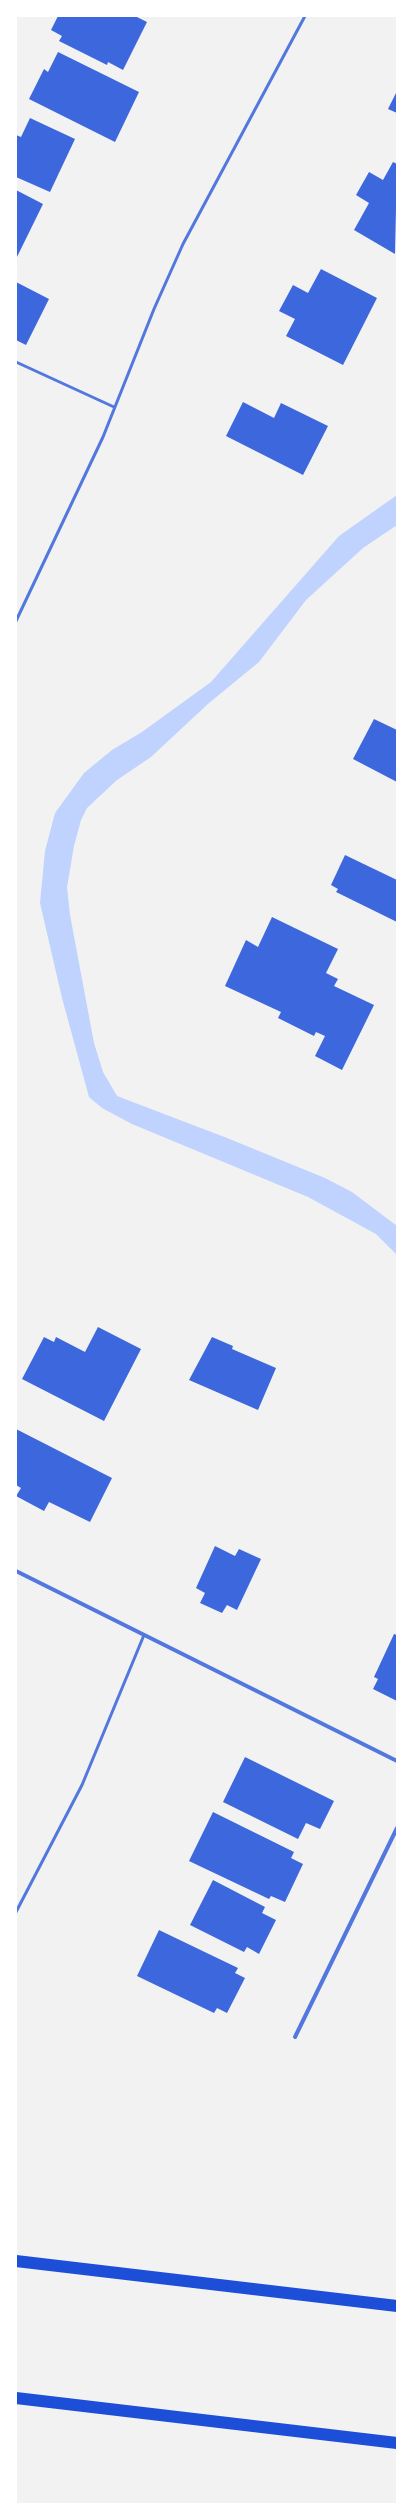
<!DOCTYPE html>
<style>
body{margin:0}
#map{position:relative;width:413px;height:2520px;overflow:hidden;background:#f2f2f2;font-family:Poppins,sans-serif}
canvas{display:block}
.frame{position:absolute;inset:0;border:17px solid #fff;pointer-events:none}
</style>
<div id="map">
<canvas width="413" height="2520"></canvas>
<div class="frame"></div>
</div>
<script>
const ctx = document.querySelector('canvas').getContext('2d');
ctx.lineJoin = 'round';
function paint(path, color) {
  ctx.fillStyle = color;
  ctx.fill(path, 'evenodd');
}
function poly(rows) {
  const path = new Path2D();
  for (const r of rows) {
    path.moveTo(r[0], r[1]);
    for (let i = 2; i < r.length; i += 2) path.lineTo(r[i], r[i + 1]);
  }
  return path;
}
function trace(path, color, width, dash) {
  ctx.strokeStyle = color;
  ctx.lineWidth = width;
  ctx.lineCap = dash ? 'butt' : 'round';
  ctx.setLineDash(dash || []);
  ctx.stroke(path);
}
paint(poly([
 [397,495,397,525,363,548,306,600,259,662,209,703,151,757,117,780,87,808,81,820,74,846,67,887,70,915,94,1043,103,1072,117,1096,227,1138,325,1178,352,1192,397,1226,397,1255,376,1234,308,1197,132,1124,102,1108,89,1097,62,998,40,903,45,851,55,813,84,773,112,750,142,732,211,682,339,536]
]), '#bfd3fe');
paint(poly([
 [58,16,135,16,147,22,123,70,108,62,107,65,59,41,62,36,51,30],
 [58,52,139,92,115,142,29,99,44,69,48,72],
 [397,91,397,113,388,109],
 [30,118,75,139,50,192,16,177,16,135,21,137],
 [393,162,397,164,395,254,354,230,369,203,356,195,369,172,383,180],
 [16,190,43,204,16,259],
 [321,269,377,298,343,365,286,336,295,319,279,311,293,285,308,293],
 [16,282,49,299,26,345,16,340],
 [243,402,274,418,281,403,328,426,303,475,226,436],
 [374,719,397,730,397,782,353,759],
 [345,855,397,880,397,922,336,892,338,889,331,885],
 [272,917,338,949,326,973,338,979,334,986,374,1005,342,1070,315,1056,325,1036,316,1032,314,1036,278,1018,281,1012,225,986,246,940,258,947],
 [98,1327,141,1349,104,1421,22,1379,44,1337,54,1342,56,1337,85,1352],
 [212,1337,233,1346,232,1349,276,1368,258,1410,189,1380],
 [16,1429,112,1478,90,1522,49,1502,44,1511,16,1496,21,1488,16,1485],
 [215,1546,235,1556,239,1549,261,1559,237,1610,227,1605,222,1613,200,1603,205,1593,196,1588],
 [394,1634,397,1635,397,1701,373,1689,378,1679,374,1677],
 [245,1757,334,1801,320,1829,306,1823,298,1839,223,1802],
 [213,1812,294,1852,291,1858,303,1864,285,1902,271,1896,269,1899,189,1861],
 [213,1880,265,1907,262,1913,276,1920,259,1954,247,1947,244,1952,190,1925],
 [159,1930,238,1968,235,1973,245,1978,227,2013,217,2008,214,2013,137,1976]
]), '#3d67dc');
trace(poly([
 [16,362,114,407],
 [16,621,103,437,154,309,183,244,305,16],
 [16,1912,82,1785,144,1635]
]), '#5277de', 3);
trace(poly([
 [16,1571,397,1761],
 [295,2037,397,1828]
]), '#5277de', 4);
trace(poly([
 [16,2261,397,2306],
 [16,2398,397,2443]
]), '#1d4ed8', 12);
</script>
